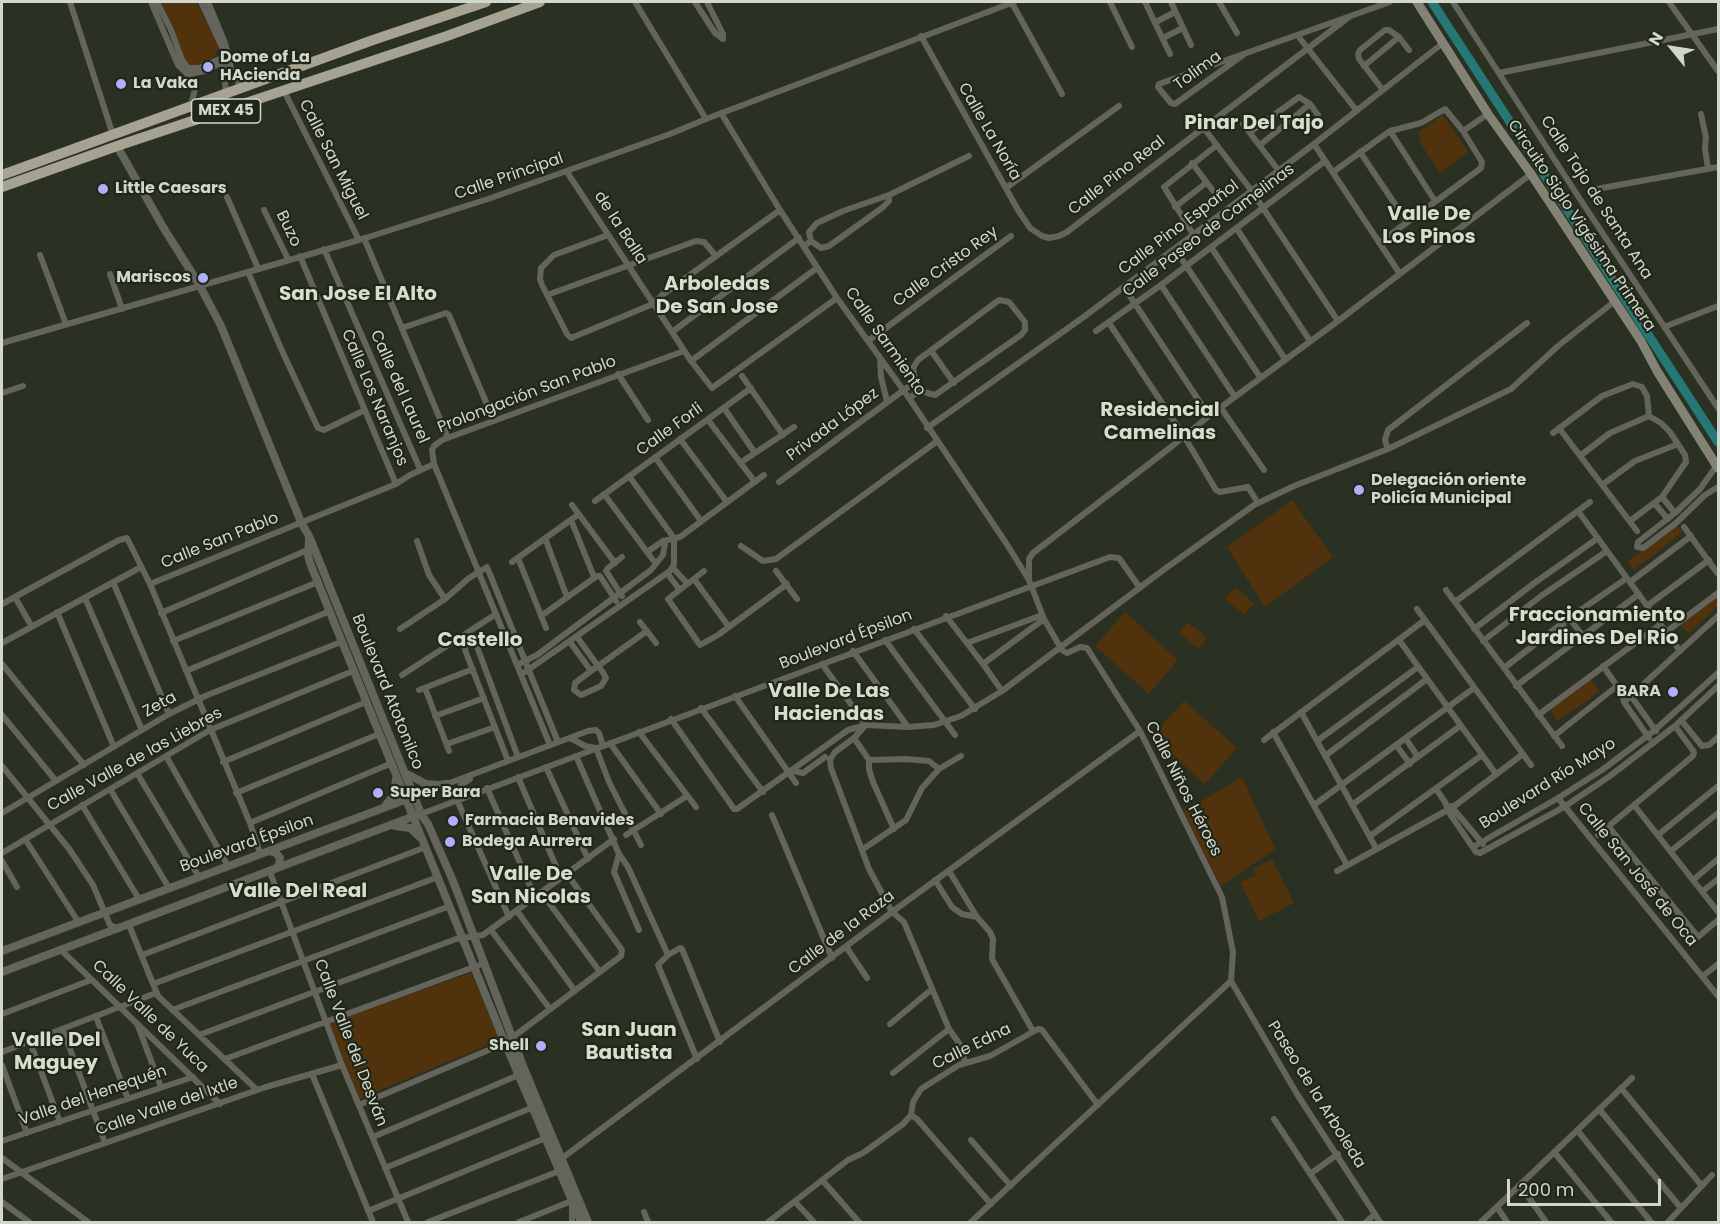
<!DOCTYPE html>
<meta charset="utf-8">
<style>
body{margin:0}
#map{position:relative;width:1720px;height:1224px;overflow:hidden;background:#2a3122;font-family:Poppins,sans-serif}
canvas{display:block}
.frame{position:absolute;inset:0;border:3px solid #d2d7ce;pointer-events:none}
.north{position:absolute;left:1642px;top:18px;width:60px;height:60px;-webkit-text-stroke:4px #202719;paint-order:stroke;rotate:300deg;font-size:16px;font-weight:700;line-height:24px;text-align:center;color:#d2d7ce}
.north::after{content:'';display:block;margin:auto;width:21px;height:27px;background:#d2d7ce;clip-path:polygon(50% 0,100% 100%,50% 72%,0 100%)}
.scale{position:absolute;left:1507px;top:1179px;width:154px;height:27px;box-sizing:border-box;border:3px solid #d2d7ce;border-top:0;padding-left:8px;font-size:18px;line-height:21px;white-space:nowrap;color:#d2d7ce;-webkit-text-stroke:4px #202719;paint-order:stroke}
</style>
<div id="map">
<canvas width="1720" height="1224"></canvas>
<div class="frame"></div>
<div class="north">N</div>
<div class="scale">200 m</div>
</div>
<script>
const ctx = document.querySelector('canvas').getContext('2d');
ctx.lineJoin = 'round';
function paint(path, color) {
  ctx.fillStyle = color;
  ctx.fill(path, 'evenodd');
}
function poly(rows) {
  const path = new Path2D();
  for (const r of rows) {
    path.moveTo(r[0], r[1]);
    for (let i = 2; i < r.length; i += 2) path.lineTo(r[i], r[i + 1]);
  }
  return path;
}
function trace(path, color, width, dash) {
  ctx.strokeStyle = color;
  ctx.lineWidth = width;
  ctx.lineCap = dash ? 'butt' : 'round';
  ctx.setLineDash(dash || []);
  ctx.stroke(path);
}
function drawText(font, color, halo, rows, align = 'center') {
  ctx.font = font + ' Poppins,sans-serif';
  ctx.lineWidth = 4.5;
  ctx.setLineDash([]);
  ctx.textBaseline = 'middle';
  ctx.strokeStyle = halo;
  ctx.fillStyle = color;
  for (const [text, x, y, turn = 0] of rows) {
    ctx.save();
    ctx.translate(x, y);
    ctx.rotate((+turn || 0) * Math.PI / 180);
    ctx.textAlign = isNaN(turn) ? turn : align;
    if (halo) ctx.strokeText(text, 0, 0);
    ctx.fillText(text, 0, 0);
    ctx.restore();
  }
}
paint(poly([
 [159,2,196,2,218,44,218,50,214,57,193,67,185,62],
 [1443,115,1468,152,1440,173,1421,144,1418,132],
 [1292,500,1333,557,1265,607,1227,547],
 [1676,524,1683,532,1634,570,1627,562],
 [1235,587,1254,603,1244,615,1225,599],
 [1718,596,1718,606,1689,634,1681,625],
 [1125,612,1178,660,1149,694,1095,646],
 [1188,622,1207,638,1198,649,1179,633],
 [1591,679,1600,691,1558,721,1550,709],
 [1184,701,1237,748,1205,784,1152,737],
 [1242,777,1275,849,1221,886,1183,812],
 [1272,859,1294,903,1259,921,1240,882,1256,875,1253,869],
 [471,973,500,1040,359,1099,329,1022]
]), '#50320c');
trace(poly([
 [1432,2,1718,442]
]), '#257875', 9);
trace(poly([
 [70,2,113,135],
 [151,2,178,65,191,78,195,89,191,105],
 [157,2,171,30,182,60,188,68,199,68,229,55],
 [201,2,222,47,226,93],
 [208,2,225,43,233,77,243,87],
 [635,2,706,119],
 [695,2,715,33,723,39],
 [707,2,723,34,723,39],
 [1110,2,1132,47],
 [1145,2,1170,54],
 [1171,2,1191,45],
 [1219,2,1237,33],
 [1453,2,1576,193,1718,408],
 [1669,2,1718,71],
 [1012,3,1062,94],
 [1156,22,1175,12],
 [921,36,1018,210,1030,228,1042,236,1049,238,1059,236,1067,232,1349,17],
 [1298,36,1357,111],
 [1163,38,1183,28],
 [1243,55,1175,104,1171,103,1158,87,1159,84,1390,2],
 [1364,66,1399,37],
 [1499,73,1718,29],
 [189,74,205,71,224,61],
 [1383,90,1359,59,1358,54,1360,50,1385,30,1389,30,1399,37,1409,50],
 [284,91,359,240],
 [721,113,780,210,837,298,909,398,1006,543,1029,580,1044,619,1062,650,1067,653,1080,647,1087,648,1140,731,1222,897,1233,952,1231,981],
 [1701,114,1706,138,1705,148,1708,169],
 [1243,124,1279,171],
 [1203,127,1251,190,1338,321],
 [1390,131,1435,201],
 [1463,131,1488,114],
 [1250,132,1299,97,1310,104,1318,115],
 [1314,144,1400,274],
 [1260,145,1310,104],
 [1360,152,1407,222],
 [1192,163,1214,192],
 [567,172,691,361,712,388,837,298],
 [1333,172,1390,131,1421,123,1445,109,1463,131,1482,162,1481,168,1379,243],
 [1006,188,1119,106],
 [1591,190,1718,167],
 [227,197,258,268],
 [1175,207,1206,183],
 [264,210,288,259],
 [1237,229,1310,341],
 [1193,234,1164,187,1217,145],
 [608,235,554,255,541,268,540,279,542,285,567,334,571,338,653,304,662,295,780,210],
 [364,238,448,438],
 [811,241,821,248,829,246,882,208,889,201,889,195],
 [804,246,811,241,809,232,817,223,843,211,889,195,969,156],
 [1211,247,1285,359],
 [324,249,420,469],
 [1175,249,1260,377],
 [40,255,66,324],
 [300,256,396,484],
 [248,272,283,353,318,428,324,430,365,410],
 [110,274,122,309],
 [1161,285,1235,397],
 [1124,287,1209,416],
 [547,295,696,241,704,242,716,256],
 [1109,323,1184,436,1216,490,1220,492,1248,487,1258,503],
 [1664,327,1718,306],
 [402,328,446,313,449,315,494,421],
 [1096,331,1161,285,1325,161],
 [672,332,799,238],
 [868,341,1011,236],
 [2,343,359,240,488,199,670,134,706,119,1014,2],
 [932,352,954,383],
 [880,358,881,377,887,401],
 [691,361,817,268],
 [618,374,648,420],
 [742,376,783,435],
 [2,393,23,386],
 [724,408,755,453],
 [1221,408,1264,470],
 [708,420,755,482],
 [927,428,1085,316,1314,144,1443,43],
 [1559,428,1637,531],
 [1553,433,1602,396,1633,384,1642,387,1647,396,1649,416,1661,423,1670,432,1685,455,1686,462,1662,497,1630,521],
 [680,439,727,502],
 [1388,449,1385,440,1388,430,1527,323],
 [1581,455,1610,433,1649,416],
 [655,457,701,521],
 [740,463,794,427],
 [434,464,550,745],
 [1717,465,1700,489,1675,513,1638,542,1637,547,1643,548,1676,523,1705,495,1718,487],
 [629,476,674,538],
 [779,482,912,384,915,380,913,368,918,360,999,300,1009,302,1025,322,1025,330,1021,335,935,395,920,391,909,398],
 [1602,485,1635,461,1678,444],
 [604,494,653,560],
 [1662,497,1675,513],
 [595,501,751,388],
 [1654,503,1668,519],
 [572,505,615,563],
 [1578,511,1680,651],
 [571,520,594,577],
 [1684,527,1718,574],
 [545,538,567,597],
 [417,541,429,575,445,599],
 [741,546,763,561,776,559,936,442],
 [647,552,663,541,680,537,764,475],
 [622,557,608,568,606,571,622,596],
 [518,558,546,628],
 [512,562,579,514],
 [673,568,687,583],
 [704,571,668,599,700,645,718,635,787,584],
 [776,571,797,599],
 [667,573,679,589],
 [694,579,729,627],
 [1029,579,1029,559,1033,553,1171,447,1209,416,1338,321,1531,174],
 [113,582,169,714],
 [1630,582,1691,536],
 [150,584,396,484,410,475,434,464,432,450,434,446,442,440,684,351],
 [1446,590,1562,746],
 [15,597,32,627],
 [85,598,142,730],
 [1455,602,1590,502],
 [2,604,119,540,127,538,150,584,250,823,260,853],
 [1647,606,1709,560],
 [1417,609,1531,765],
 [57,612,114,747],
 [161,613,310,549],
 [541,616,597,576,600,576,616,601],
 [946,616,983,664,1002,691],
 [1569,618,1583,636],
 [640,622,656,643],
 [1562,624,1574,642],
 [400,629,445,599,469,578,487,567,558,742],
 [914,629,975,709],
 [1474,629,1533,584,1598,538],
 [1666,632,1718,593],
 [577,637,598,666,602,671,606,678,601,686,581,695,574,690,575,683,591,671,647,631],
 [885,640,955,735],
 [1399,640,1496,774],
 [173,641,318,582],
 [1483,641,1541,596,1607,551],
 [570,642,591,671],
 [2,643,141,567],
 [967,643,1042,615],
 [853,651,908,727],
 [521,663,537,655,651,570,663,555,665,544,663,541],
 [2,664,84,765],
 [822,664,866,725,854,738,835,752,830,760,831,768,869,869,892,912,904,922,949,1029,961,1046,965,1062],
 [983,664,1044,619],
 [1603,666,1622,693,1624,702,1649,738],
 [1504,668,1569,618,1627,578],
 [186,671,330,611],
 [525,672,670,571,674,564,674,538],
 [402,675,496,614],
 [1516,686,1639,594],
 [425,688,449,751],
 [419,690,473,669],
 [1628,695,1631,696,1656,731],
 [735,696,796,783],
 [1624,702,1718,616],
 [701,708,763,792],
 [1301,712,1376,848],
 [2,715,56,781],
 [1538,715,1661,624],
 [435,716,484,698],
 [671,719,734,809,737,809,848,730,866,725,908,727,934,725,961,716,1002,691,1166,568,1254,505,1294,486,1388,449,1511,389,1558,346,1615,301],
 [1681,720,1702,746,1709,745,1718,737],
 [639,732,696,807],
 [1273,732,1347,865],
 [1554,736,1617,686],
 [570,738,585,746,596,748],
 [854,738,869,760,905,759,929,761,939,769],
 [1406,739,1418,757],
 [1264,740,1425,620],
 [1317,741,1418,667],
 [610,743,661,814],
 [447,744,495,727],
 [1397,746,1410,764],
 [596,748,609,782,641,845],
 [166,756,228,866],
 [576,756,619,854,628,867,668,955],
 [1325,756,1427,679],
 [869,760,869,769,873,782,894,829],
 [508,761,465,650,465,645,469,642,476,644,518,757],
 [223,762,366,702],
 [2,766,70,850,93,885,110,925,119,929],
 [546,767,588,859],
 [793,771,803,773,825,757],
 [137,773,199,877],
 [518,777,561,878],
 [487,788,535,897],
 [110,789,169,888],
 [1436,789,1445,802,1450,814,1476,852,1480,853,1564,807,1610,776,1675,726,1718,686],
 [236,793,379,734],
 [415,796,588,731,596,730,599,733,603,746],
 [465,797,461,785,470,779],
 [1558,798,1718,996],
 [457,800,509,917],
 [82,805,139,899],
 [1314,805,1474,688],
 [1352,805,1460,726],
 [1634,805,1718,912],
 [1451,806,1483,844],
 [2,813,169,714,205,696,341,642],
 [421,814,1110,557,1119,558,1140,588],
 [772,815,832,958],
 [250,823,392,763],
 [1608,826,1698,937],
 [626,835,687,796],
 [1598,835,1693,756,1694,752,1675,726],
 [1658,835,1718,786],
 [1370,836,1482,755],
 [25,839,79,923],
 [1473,847,1558,798,1602,770,1655,730,1718,673],
 [863,849,906,820,922,788,939,769,961,756],
 [1671,851,1718,813],
 [2,853,210,730,353,671],
 [619,854,614,872,639,930],
 [2,861,17,887],
 [949,871,977,917],
 [1337,871,1453,807,1523,754],
 [270,872,342,1065,408,1222],
 [935,880,952,907,962,914,977,917,990,932,993,939,992,959,1033,1031],
 [1693,880,1718,859],
 [1703,891,1718,879],
 [541,892,600,972],
 [517,911,575,991],
 [129,925,158,996,257,1090],
 [491,930,550,1009],
 [1691,943,1718,920],
 [847,948,867,978],
 [61,950,220,1104],
 [142,955,426,847],
 [1703,976,1718,964],
 [1231,981,1297,1094,1380,1222],
 [153,984,438,877],
 [172,1010,450,906],
 [2,1014,91,980],
 [96,1017,128,1099],
 [890,1024,932,989],
 [138,1026,161,1087],
 [63,1030,105,1143],
 [199,1035,456,939,483,935,614,839],
 [30,1042,60,1122],
 [2,1052,156,993],
 [225,1059,485,963],
 [697,1059,658,965,668,955,680,948,682,949,720,1042],
 [2,1065,27,1133],
 [893,1073,949,1029],
 [312,1074,373,1222],
 [1621,1088,1702,1186],
 [359,1105,505,1043,621,956,622,950,567,874],
 [1599,1109,1681,1208],
 [911,1115,917,1119,991,1204],
 [1274,1119,1342,1222],
 [1577,1130,1651,1222],
 [373,1137,521,1074],
 [971,1140,1011,1186],
 [2,1141,193,1077],
 [1554,1152,1611,1222],
 [2,1158,88,1222],
 [561,1159,892,912,1140,731],
 [385,1168,536,1106],
 [1310,1174,1338,1154],
 [2,1179,266,1087,342,1065],
 [823,1181,859,1222],
 [1520,1185,1546,1222],
 [2,1202,29,1222],
 [795,1202,814,1222],
 [1497,1207,1507,1222],
 [368,1211,548,1137],
 [644,1212,648,1222],
 [428,1222,562,1170],
 [519,1222,574,1200],
 [572,1222,572,1204],
 [768,1222,848,1160,863,1153,903,1124,911,1115,913,1102,921,1089,959,1065,990,1056,1038,1029,1042,1030,1098,1105],
 [971,1222,1231,981],
 [1366,1222,1375,1214],
 [1481,1222,1632,1078],
 [1668,1222,1712,1175]
]), '#65645c', 6);
trace(poly([
 [117,146,163,227,200,286,221,326,301,522,310,538,422,816,428,824,453,881,523,1066,588,1222],
 [309,540,308,555,310,563,505,1043,581,1222],
 [407,774,426,784,438,785,447,784],
 [385,806,394,795,396,779],
 [395,826,410,828,421,838],
 [269,851,276,853,280,858,279,865,275,869],
 [2,951,410,798],
 [2,972,417,815]
]), '#65645c', 8);
trace(poly([
 [1417,2,1488,114,1531,174,1641,341,1657,371,1718,468]
]), '#848275', 9);
trace(poly([
 [2,175,373,40,486,2],
 [2,187,117,146,447,36,540,2]
]), '#a6a392', 10);
for (const [x, y, r, color] of [
 [208,67,6,"#adaffb"],
 [121,84,6,"#adaffb"],
 [103,189,6,"#adaffb"],
 [203,278,6,"#adaffb"],
 [1359,490,6,"#adaffb"],
 [1673,692,6,"#adaffb"],
 [378,793,6,"#adaffb"],
 [453,821,6,"#adaffb"],
 [450,842,6,"#adaffb"],
 [541,1046,6,"#adaffb"]
]) {
  const dot = new Path2D();
  dot.arc(x, y, r, 0, 2 * Math.PI);
  ctx.fillStyle = color;
  ctx.fill(dot);
  trace(dot, '#202719', 2);
}
for (const [x, y, w] of [
 [226,111,69]
]) {
  const box = new Path2D();
  box.roundRect(x - w / 2, y - 12, w, 24, 4.5);
  ctx.fillStyle = '#202719';
  ctx.fill(box);
  trace(box, '#d2d7ce', 1.5);
}
drawText('bold 15px', '#d2d7ce', null, [
 ["MEX 45",226,111]
]);
drawText('bold 16px', '#d2d7ce', '#202719', [
 ["Dome of La",220,58],
 ["HAcienda",220,76],
 ["La Vaka",133,84],
 ["Little Caesars",115,189],
 ["Mariscos",191,278,"right"],
 ["Delegación oriente",1371,481],
 ["Policía Municipal",1371,499],
 ["BARA",1661,692,"right"],
 ["Super Bara",390,793],
 ["Farmacia Benavides",465,821],
 ["Bodega Aurrera",462,842],
 ["Shell",529,1046,"right"]
], 'left');
drawText('16px', '#d2d7ce', '#202719', [
 ["Tolima",1198,71,-36],
 ["Calle La Noría",989,132,60],
 ["Calle San Miguel",333,160,63],
 ["Calle Pino Real",1117,176,-38],
 ["Calle Principal",509,177,-19],
 ["Calle Tajo de Santa Ana",1596,198,57],
 ["Circuito Siglo Vigésima Primera",1581,226,56],
 ["de la Balla",620,228,57],
 ["Calle Pino Español",1179,228,-37],
 ["Buzo",288,229,64],
 ["Calle Paseo de Camelinas",1209,231,-37],
 ["Calle Cristo Rey",946,267,-36],
 ["Calle Sarmiento",885,342,55],
 ["Calle del Laurel",399,387,66],
 ["Prolongación San Pablo",527,395,-21],
 ["Calle Los Naranjos",374,398,67],
 ["Privada López",833,425,-37],
 ["Calle Forli",670,430,-36],
 ["Calle San Pablo",220,541,-22],
 ["Boulevard Épsilon",846,640,-21],
 ["Boulevard Atotonilco",387,692,68],
 ["Zeta",160,705,-29],
 ["Calle Valle de las Liebres",135,760,-29],
 ["Boulevard Río Mayo",1548,784,-32],
 ["Calle Niños Héroes",1183,789,63],
 ["Boulevard Épsilon",247,844,-20],
 ["Calle San José de Oca",1637,875,51],
 ["Calle de la Raza",842,933,-37],
 ["Calle Valle de Yuca",150,1017,44],
 ["Calle Valle del Desván",350,1043,69],
 ["Calle Edna",972,1047,-26],
 ["Paseo de la Arboleda",1316,1095,58],
 ["Valle del Henequén",93,1096,-19],
 ["Calle Valle del Ixtle",167,1107,-19]
]);
drawText('bold 20px', '#d6dfcd', '#202719', [
 ["Pinar Del Tajo",1254,124],
 ["Valle De",1429,215],
 ["Los Pinos",1429,238],
 ["Arboledas",717,285],
 ["De San Jose",717,308],
 ["San Jose El Alto",358,295],
 ["Residencial",1160,411],
 ["Camelinas",1160,434],
 ["Fraccionamiento",1597,616],
 ["Jardines Del Rio",1597,639],
 ["Castello",480,641],
 ["Valle De Las",829,692],
 ["Haciendas",829,715],
 ["Valle De",531,875],
 ["San Nicolas",531,898],
 ["Valle Del Real",298,892],
 ["San Juan",629,1031],
 ["Bautista",629,1054],
 ["Valle Del",56,1041],
 ["Maguey",56,1064]
]);
</script>
